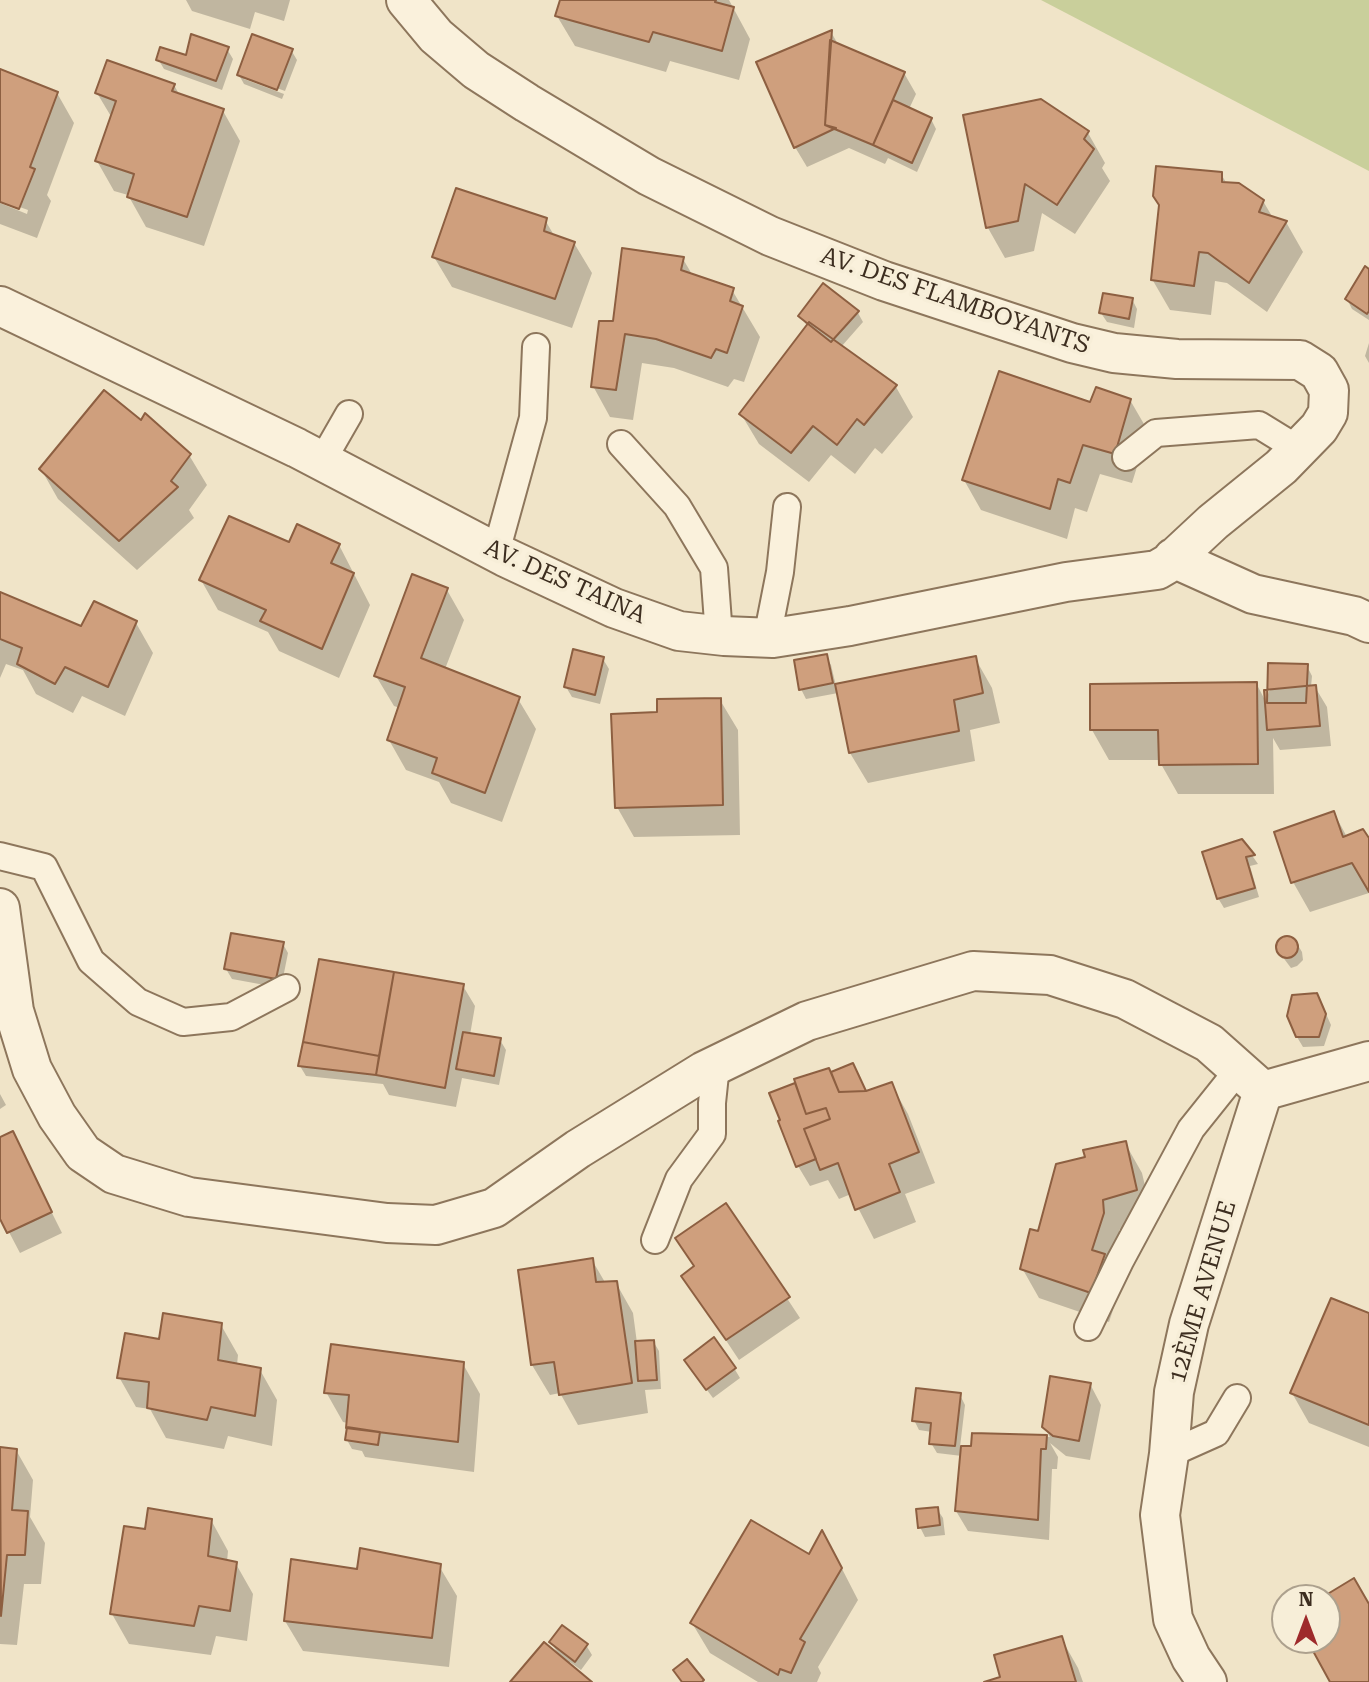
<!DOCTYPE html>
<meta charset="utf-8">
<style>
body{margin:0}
#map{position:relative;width:1369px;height:1682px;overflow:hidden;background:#f0e4c8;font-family:"Roboto Serif",serif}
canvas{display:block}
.north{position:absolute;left:1271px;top:1584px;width:70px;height:70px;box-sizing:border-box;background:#f7eed8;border:2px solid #ada18e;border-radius:50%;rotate:0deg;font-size:19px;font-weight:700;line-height:28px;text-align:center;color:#3d2e20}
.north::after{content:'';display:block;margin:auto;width:24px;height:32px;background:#9e2a2b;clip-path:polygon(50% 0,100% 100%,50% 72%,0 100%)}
</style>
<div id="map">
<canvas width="1369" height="1682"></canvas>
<div class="north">N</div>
</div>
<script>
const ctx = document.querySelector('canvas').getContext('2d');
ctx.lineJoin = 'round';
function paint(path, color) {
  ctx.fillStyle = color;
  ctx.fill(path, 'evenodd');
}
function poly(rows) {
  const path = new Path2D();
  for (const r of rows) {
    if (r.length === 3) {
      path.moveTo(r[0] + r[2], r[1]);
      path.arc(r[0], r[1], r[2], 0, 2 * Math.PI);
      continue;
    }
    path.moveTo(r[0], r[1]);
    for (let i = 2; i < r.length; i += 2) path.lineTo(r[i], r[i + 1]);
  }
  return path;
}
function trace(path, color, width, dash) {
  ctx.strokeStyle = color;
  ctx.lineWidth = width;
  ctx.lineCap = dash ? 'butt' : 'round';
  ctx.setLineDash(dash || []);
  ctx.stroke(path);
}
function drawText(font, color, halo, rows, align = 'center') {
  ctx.font = font + ' "Roboto Serif",serif';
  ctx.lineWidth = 7;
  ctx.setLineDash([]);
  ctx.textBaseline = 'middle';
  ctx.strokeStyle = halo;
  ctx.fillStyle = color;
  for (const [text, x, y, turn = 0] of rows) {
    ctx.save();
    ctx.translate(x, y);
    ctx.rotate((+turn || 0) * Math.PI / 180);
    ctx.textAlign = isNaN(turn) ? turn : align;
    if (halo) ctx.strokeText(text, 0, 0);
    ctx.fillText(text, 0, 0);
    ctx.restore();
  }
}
paint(poly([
 [1041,0,1369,0,1369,171,1367,170]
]), '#c9cf9b');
paint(poly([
 [186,0,290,0,284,21,255,12,250,29,192,11],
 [562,0,729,0,750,39,739,80,670,61,666,72,575,46,557,16],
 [831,32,839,46,904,73,916,94,909,109,931,119,936,129,917,172,888,158,885,164,849,148,807,167,795,147],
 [227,49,233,59,222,90,164,69,158,59],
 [291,50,297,60,285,91,244,76,244,79,284,94,282,99,244,84,239,75],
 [0,71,57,93,74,123,47,195,51,201,37,238,0,224,0,203,27,214,28,210,0,200],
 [174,85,180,96,223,111,240,141,204,246,146,227,128,195,114,191,97,161,112,118,97,93],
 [1041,101,1088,133,1105,163,1102,168,1110,181,1075,234,1042,213,1034,251,1005,258,988,228],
 [1221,174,1227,184,1263,201,1273,218,1286,222,1303,252,1267,312,1227,283,1215,281,1211,315,1170,310,1152,279,1161,205],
 [545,220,555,237,574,243,592,273,572,328,452,287,434,257],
 [683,259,693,276,732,290,760,337,744,382,734,379,728,387,674,368,642,363,633,420,610,417,593,386,614,323],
 [1369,271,1369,320,1352,309,1347,299],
 [1132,299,1137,309,1134,328,1107,322,1101,313],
 [858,313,863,322,841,347,896,387,913,417,882,454,875,448,855,474,831,455,809,482,759,444,741,414,808,327,800,316],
 [1369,343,1369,363,1365,356],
 [1130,400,1148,431,1132,483,1100,474,1087,512,1075,508,1067,539,981,510,964,480,1091,404],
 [141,422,189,455,207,485,189,510,194,518,137,570,58,499,41,469],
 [290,545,339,545,370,605,339,678,279,651,268,632,218,610,201,580],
 [447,590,464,620,445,669,518,699,536,729,502,822,451,803,439,782,406,770,389,740,400,708,394,706,376,676],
 [0,594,82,628,136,623,153,653,125,716,82,696,73,713,36,694,23,670,6,664,0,678],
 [826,656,831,665,836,686,975,658,992,688,1000,723,970,730,975,761,868,783,850,753,838,693,806,699,801,689],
 [603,659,609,669,600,704,572,697,566,687],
 [1307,666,1312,676,1311,687,1315,687,1327,707,1331,746,1280,750,1273,738,1274,794,1178,794,1161,764,1161,760,1109,760,1092,730,1256,683,1266,702,1269,691],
 [720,700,738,730,740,835,634,837,617,807,659,714],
 [1334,813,1347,837,1369,842,1369,893,1310,912,1293,882],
 [1242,841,1258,864,1250,866,1259,897,1224,908,1218,898],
 [1289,938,1296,942,1302,952,1303,960,1297,966,1291,968,1279,952,1278,943,1282,939],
 [283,944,288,953,281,988,232,979,226,969],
 [321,961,463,986,475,1006,470,1035,500,1040,506,1050,499,1085,462,1078,456,1107,389,1095,383,1084,306,1076,300,1066],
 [1322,1005,1331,1025,1324,1046,1303,1047,1297,1037],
 [853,1065,866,1093,891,1084,908,1114,935,1183,905,1194,916,1222,874,1239,851,1194,839,1199,828,1180,810,1186,798,1166,794,1085,799,1093,831,1074],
 [0,1094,6,1105,0,1109],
 [12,1133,62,1233,20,1253,0,1215,0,1138],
 [1125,1143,1142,1173,1153,1220,1119,1230,1121,1286,1109,1322,1039,1298,1022,1268,1039,1233,1087,1159],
 [726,1206,800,1318,739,1360,684,1277,695,1268],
 [592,1260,606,1284,616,1283,633,1313,637,1343,653,1341,659,1351,661,1389,645,1390,648,1413,578,1425,560,1393,550,1395,532,1365],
 [1369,1315,1369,1447,1309,1423,1292,1393],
 [221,1325,238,1355,237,1365,260,1370,277,1400,272,1446,228,1436,224,1449,166,1438,150,1409,136,1407,119,1377,161,1341],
 [463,1364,480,1394,474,1472,365,1457,362,1451,352,1449,347,1440,348,1423,343,1422,326,1392],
 [734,1368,740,1378,713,1398,692,1370],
 [1090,1384,1101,1405,1090,1460,1066,1456,1050,1443,1058,1457,1057,1469,1052,1469,1049,1540,968,1531,956,1511,962,1456,937,1453,931,1443,932,1432,919,1430,914,1420,960,1395,965,1405,960,1447,973,1448,973,1435,1050,1437,1044,1427],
 [0,1449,16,1450,33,1480,30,1517,45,1543,41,1584,24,1584,17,1645,0,1644],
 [937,1509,943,1518,945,1535,925,1537,920,1527],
 [211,1520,228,1551,227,1562,236,1564,253,1594,247,1641,216,1636,211,1655,129,1644,112,1614,146,1531],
 [809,1556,839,1563,858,1600,818,1667,821,1673,817,1682,758,1682,710,1653,692,1623],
 [439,1566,457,1596,449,1667,303,1651,285,1621,358,1571],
 [1061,1638,1078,1668,1083,1682,991,1682,1002,1679],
 [551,1642,586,1645,592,1655,581,1670,570,1662,568,1664,589,1682,512,1682,560,1657]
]), '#0003');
const building = poly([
 [560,0,716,0,715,2,734,7,722,51,653,32,649,42,555,16,560,0],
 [832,30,825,125,836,128,794,148,756,62,832,30],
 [191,34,229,47,216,81,156,60,160,47,186,55,191,34],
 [252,34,293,49,277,90,237,75,252,34],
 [830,40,905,72,873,145,825,125,830,40],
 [107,60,175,84,172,91,224,109,187,217,127,197,134,174,95,161,116,101,95,93,107,60],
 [0,69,58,92,30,167,35,169,19,209,0,202,0,69],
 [1041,99,1089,131,1084,139,1094,149,1057,205,1025,184,1018,221,986,228,963,115,1041,99],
 [893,100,932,118,912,163,873,145,893,100],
 [1156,166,1222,172,1222,182,1239,183,1264,200,1259,212,1287,221,1249,283,1208,253,1199,252,1194,286,1151,280,1159,205,1153,196,1156,166],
 [456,188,547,218,544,231,575,242,555,299,432,257,456,188],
 [622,248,684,257,681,270,734,288,730,301,743,306,727,353,716,349,711,358,656,339,625,334,616,390,591,387,599,321,613,321,622,248],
 [1365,266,1369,269,1369,311,1367,314,1345,299,1365,266],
 [823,283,859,311,831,342,798,316,823,283],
 [1103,293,1133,298,1129,319,1099,313,1103,293],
 [809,322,897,385,864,425,857,419,837,445,813,426,791,453,739,414,809,322],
 [999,371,1090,402,1096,387,1131,399,1115,454,1083,445,1070,483,1058,479,1050,509,962,480,999,371],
 [104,390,141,420,145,413,191,454,171,481,178,487,119,541,39,469,104,390],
 [229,516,289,542,297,524,340,544,331,563,354,573,322,649,260,621,266,610,199,580,229,516],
 [412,574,448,588,421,658,520,697,485,793,432,773,437,758,387,740,405,687,374,676,412,574],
 [0,592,81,626,94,601,137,621,108,687,65,667,55,684,17,664,22,648,0,639,0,592],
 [573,649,604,657,595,695,564,687,573,649],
 [827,654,833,683,799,690,794,660,827,654],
 [976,656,983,693,954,700,959,731,849,753,835,684,976,656],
 [1268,663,1308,664,1306,703,1267,703,1268,663],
 [1257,682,1258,764,1159,765,1158,730,1090,730,1090,684,1257,682],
 [1316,685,1320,726,1267,730,1264,690,1316,685],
 [721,698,723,805,615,808,611,714,657,712,657,699,721,698],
 [1334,811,1343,837,1363,829,1369,838,1369,892,1352,863,1291,883,1274,832,1334,811],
 [1242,839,1255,855,1246,857,1255,888,1217,899,1202,852,1242,839],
 [231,933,284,942,276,979,224,969,231,933],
 [1287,947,11],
 [319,959,394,972,379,1056,303,1042,319,959],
 [394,972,464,984,445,1088,376,1075,394,972],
 [1317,993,1326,1014,1319,1037,1296,1037,1287,1016,1292,995,1317,993],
 [463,1032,501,1038,494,1076,456,1069,463,1032],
 [303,1042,379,1056,376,1075,298,1066,303,1042],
 [853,1063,866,1091,839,1092,831,1072,853,1063],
 [829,1068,839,1092,866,1091,892,1082,919,1152,889,1164,900,1192,855,1210,838,1163,820,1170,804,1129,830,1119,826,1108,806,1114,794,1079,829,1068],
 [795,1083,806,1114,826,1108,830,1119,804,1129,816,1159,796,1167,778,1121,780,1120,769,1093,795,1083],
 [13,1131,52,1212,7,1233,0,1219,0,1137,13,1131],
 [1126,1141,1137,1190,1103,1200,1104,1213,1092,1250,1105,1254,1091,1293,1020,1269,1030,1229,1038,1231,1056,1164,1085,1157,1083,1150,1126,1141],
 [726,1203,790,1297,726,1340,681,1276,694,1266,675,1238,726,1203],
 [593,1258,596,1282,617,1281,632,1383,559,1395,554,1362,531,1365,518,1270,593,1258],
 [1331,1298,1369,1313,1369,1425,1290,1393,1331,1298],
 [163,1313,222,1323,218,1360,261,1368,255,1416,211,1407,207,1420,147,1408,149,1382,117,1378,125,1333,159,1339,163,1313],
 [714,1337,736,1368,706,1390,684,1360,714,1337],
 [654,1340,657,1380,638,1381,635,1341,654,1340],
 [331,1344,464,1362,458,1442,346,1428,349,1395,324,1393,331,1344],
 [1050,1376,1091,1383,1079,1441,1053,1436,1042,1427,1050,1376],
 [916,1388,961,1393,955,1446,929,1444,931,1423,912,1421,916,1388],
 [347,1427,380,1432,378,1445,345,1440,347,1427],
 [972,1433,1047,1435,1046,1449,1041,1449,1038,1520,955,1511,961,1446,971,1446,972,1433],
 [0,1447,17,1449,12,1510,28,1511,25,1555,7,1555,1,1616,0,1447],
 [938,1507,940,1525,918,1528,916,1509,938,1507],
 [148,1508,212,1519,208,1556,237,1562,230,1611,199,1606,194,1626,110,1614,124,1526,145,1529,148,1508],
 [751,1520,809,1554,822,1530,842,1568,800,1639,805,1642,791,1673,780,1669,778,1675,690,1623,751,1520],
 [360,1548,441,1564,432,1638,284,1621,291,1559,357,1569,360,1548],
 [1354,1578,1369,1604,1369,1682,1330,1682,1307,1640,1327,1640,1327,1598,1321,1598,1354,1578],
 [562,1625,588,1644,575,1662,549,1642,562,1625],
 [1062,1636,1076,1682,984,1682,1000,1677,994,1655,1062,1636],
 [544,1642,592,1682,510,1682,544,1642],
 [687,1659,704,1680,702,1682,682,1682,673,1670,687,1659]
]);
paint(building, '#cf9f7d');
trace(building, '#8d5f41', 2);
const service = poly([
 [621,444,677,506,714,568,719,636],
 [1126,457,1156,433,1259,425,1298,449],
 [322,461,349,414],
 [496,552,533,418,536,347],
 [767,638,780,572,787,507],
 [0,856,44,867,91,961,138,1002,183,1022,231,1017,286,988],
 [655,1240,679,1179,712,1134,712,1103,716,1065],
 [1088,1327,1120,1261,1191,1129,1239,1069],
 [1169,1454,1216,1433,1237,1398]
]);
const minor = poly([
 [0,306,297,448,505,557,614,608,679,631,724,636,773,638,850,626,1066,582,1157,570,1169,563,1213,522,1281,467,1319,428,1328,413,1329,390,1319,372,1300,360,1177,359,1114,353,1072,343,884,281,770,236,649,176,527,103,476,70,436,36,406,0],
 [1173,558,1253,594,1354,616,1369,623],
 [0,908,14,1011,32,1069,57,1116,83,1153,114,1174,189,1197,387,1223,436,1225,494,1208,578,1149,704,1071,807,1021,973,971,1050,975,1125,999,1209,1043,1263,1091],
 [1263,1091,1369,1061],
 [1207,1682,1191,1658,1173,1619,1160,1515,1169,1454,1174,1392,1189,1324,1263,1091]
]);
trace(service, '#8d765c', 30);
trace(minor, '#8d765c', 42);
trace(service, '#faf1dc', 26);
trace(minor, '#faf1dc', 38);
drawText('24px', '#3d2e20', '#f7eed8', [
 ["AV. DES FLAMBOYANTS",955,301,19],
 ["AV. DES TAINA",565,582,24],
 ["12ÈME AVENUE",1203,1292,-74]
]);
</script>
